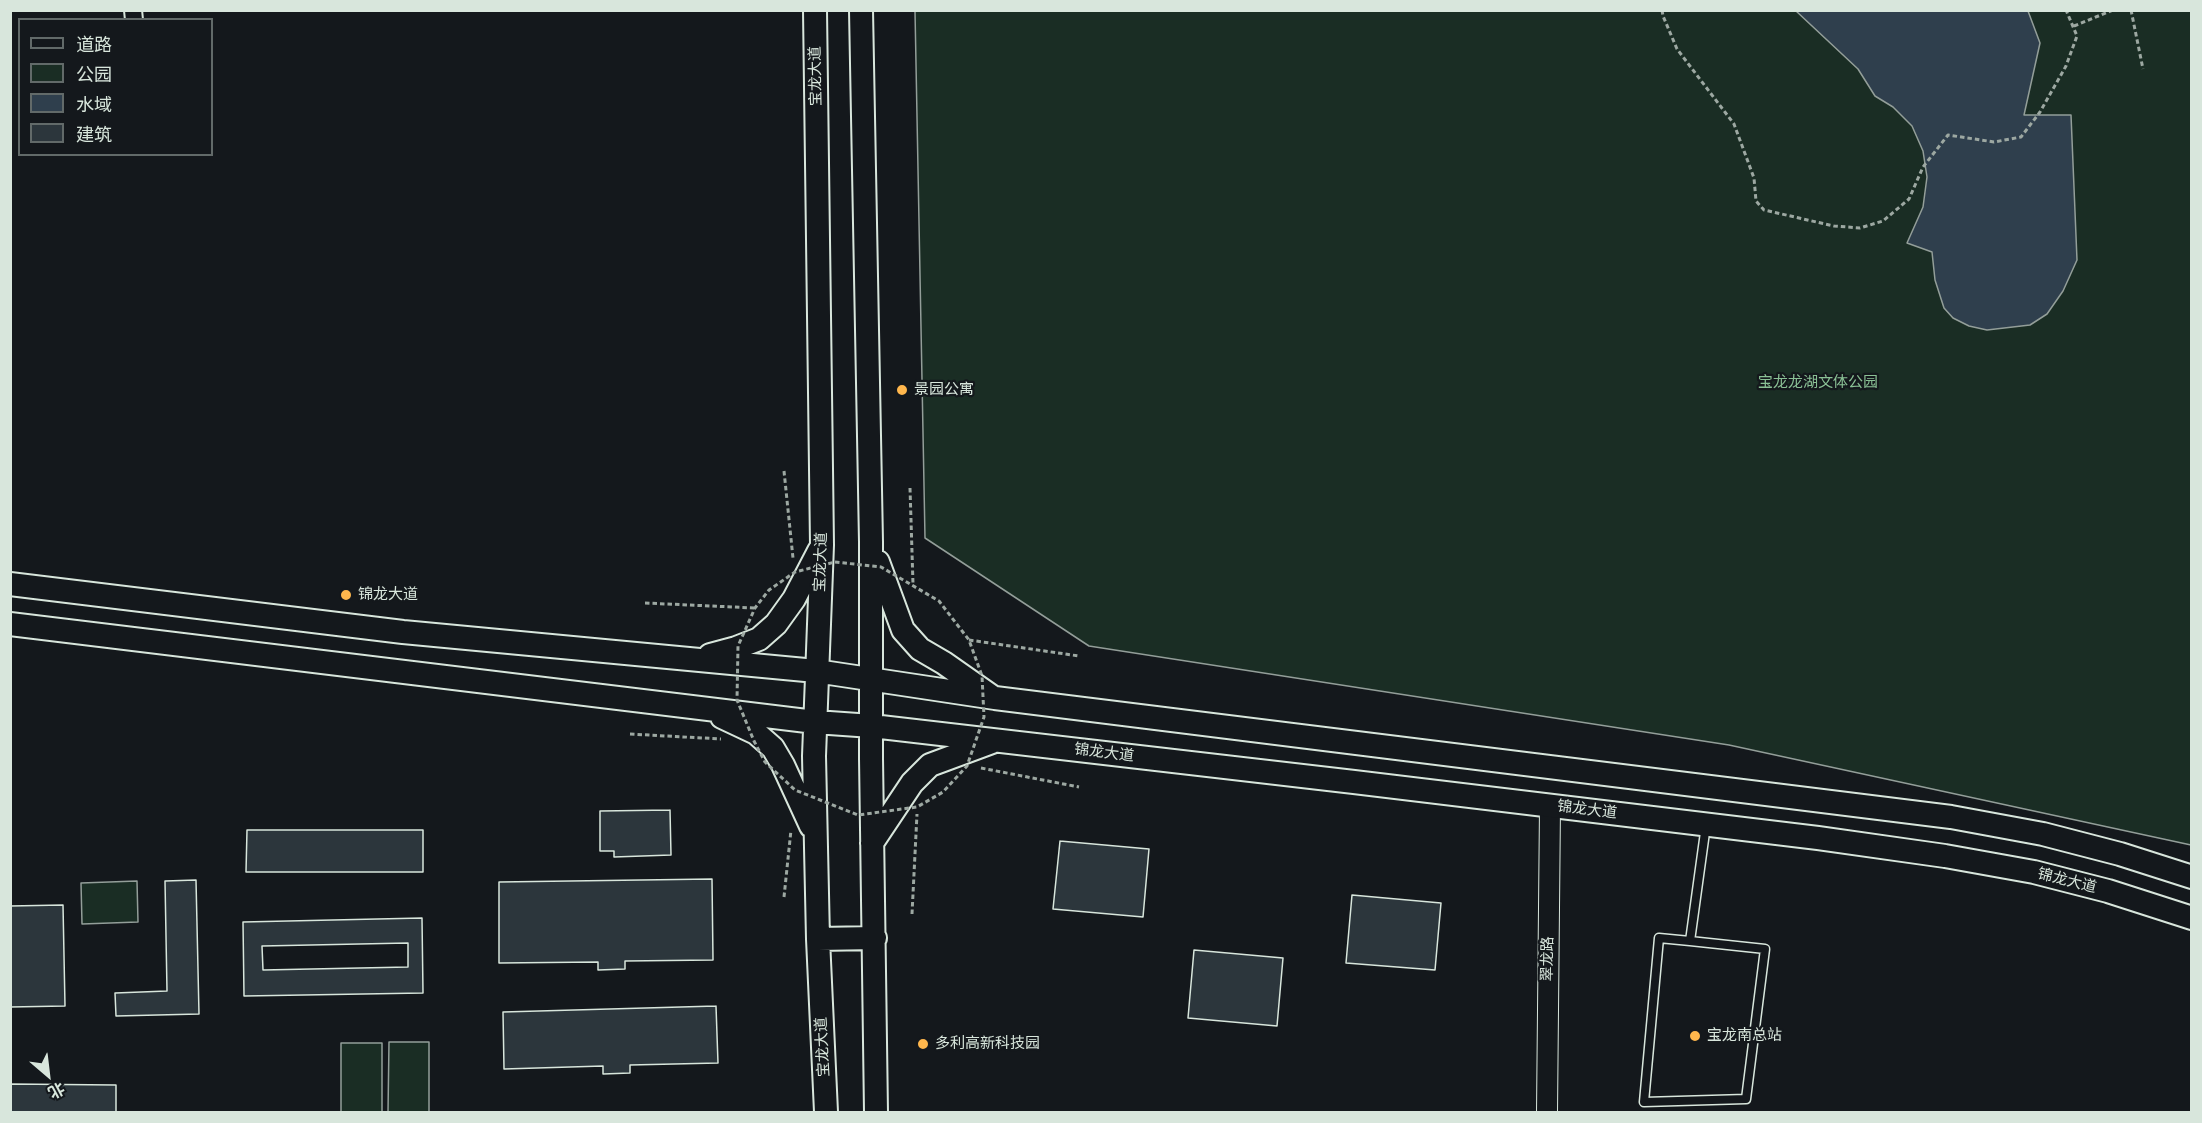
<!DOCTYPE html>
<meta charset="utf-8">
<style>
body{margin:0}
#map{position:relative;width:2202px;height:1123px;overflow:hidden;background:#14181c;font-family:Manrope,"Noto Sans SC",sans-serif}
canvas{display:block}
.frame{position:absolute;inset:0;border:12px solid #d8e6dc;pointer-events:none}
.legend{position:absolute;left:18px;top:18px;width:195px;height:138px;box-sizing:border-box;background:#14181c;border:2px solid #626a69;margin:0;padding:8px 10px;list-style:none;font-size:18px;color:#d8e6dc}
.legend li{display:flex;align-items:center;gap:12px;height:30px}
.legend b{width:30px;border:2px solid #626a69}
.north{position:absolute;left:18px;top:1045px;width:60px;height:60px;-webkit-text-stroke:4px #14181c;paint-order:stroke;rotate:152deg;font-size:16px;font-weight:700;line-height:24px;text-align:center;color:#d8e6dc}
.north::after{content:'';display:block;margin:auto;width:21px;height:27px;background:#d8e6dc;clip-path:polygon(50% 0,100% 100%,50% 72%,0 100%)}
</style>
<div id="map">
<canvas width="2202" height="1123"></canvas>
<div class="frame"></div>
<ul class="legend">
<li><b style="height:8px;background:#14181c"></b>道路</li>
<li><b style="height:16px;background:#1a2d24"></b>公园</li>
<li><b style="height:16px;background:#2f3f4d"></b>水域</li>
<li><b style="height:16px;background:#2c363c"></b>建筑</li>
</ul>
<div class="north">北</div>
</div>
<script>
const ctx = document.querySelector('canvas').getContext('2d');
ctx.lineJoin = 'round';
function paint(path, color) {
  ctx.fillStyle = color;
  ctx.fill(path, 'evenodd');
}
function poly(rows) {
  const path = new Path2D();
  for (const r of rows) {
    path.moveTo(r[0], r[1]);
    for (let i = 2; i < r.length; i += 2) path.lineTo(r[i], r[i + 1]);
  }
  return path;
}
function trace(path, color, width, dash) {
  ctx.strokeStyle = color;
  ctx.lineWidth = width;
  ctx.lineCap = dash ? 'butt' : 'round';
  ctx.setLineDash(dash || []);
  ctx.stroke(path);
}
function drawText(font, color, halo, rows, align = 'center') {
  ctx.font = font + ' Manrope,"Noto Sans SC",sans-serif';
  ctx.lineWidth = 4.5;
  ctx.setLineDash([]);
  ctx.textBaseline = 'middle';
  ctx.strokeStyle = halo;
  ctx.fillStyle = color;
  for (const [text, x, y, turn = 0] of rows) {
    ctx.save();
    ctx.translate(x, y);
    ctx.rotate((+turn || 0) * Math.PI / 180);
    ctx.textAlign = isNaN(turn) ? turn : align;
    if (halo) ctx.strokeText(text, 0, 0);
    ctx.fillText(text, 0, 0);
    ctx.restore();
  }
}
const green = poly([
 [915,11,2191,11,2191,845,1729,745,1089,646,925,538,915,11],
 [137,881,138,922,82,924,81,883,137,881],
 [389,1042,429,1042,429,1112,388,1112,389,1042],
 [341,1043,382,1043,382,1112,341,1112,341,1043]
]);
paint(green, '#1a2d24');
trace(green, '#939e99', 1.5);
const water = poly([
 [1796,11,2028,11,2040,43,2024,115,2071,115,2077,260,2063,291,2047,314,2030,325,1987,330,1969,326,1953,318,1944,308,1935,280,1932,252,1907,243,1923,207,1927,177,1923,151,1912,126,1893,107,1875,96,1858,69,1796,11]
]);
paint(water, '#2f3f4d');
trace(water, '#939e99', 1.5);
const building = poly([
 [670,810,671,855,614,857,614,851,600,851,600,811,670,810],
 [247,830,423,830,423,872,246,872,247,830],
 [1060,841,1149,849,1143,917,1053,909,1060,841],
 [712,879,713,960,625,961,625,969,598,970,598,962,499,963,499,882,712,879],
 [196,880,199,1014,116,1016,115,993,167,991,165,881,196,880],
 [1352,895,1441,903,1435,970,1346,963,1352,895],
 [63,905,65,1006,10,1007,10,906,63,905],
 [422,918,423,993,244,996,243,922,422,918],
 [408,943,408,967,263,970,262,946,408,943],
 [1194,950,1283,958,1277,1026,1188,1018,1194,950],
 [716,1006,718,1063,630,1065,630,1073,603,1074,603,1066,504,1069,503,1012,716,1006],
 [10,1084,116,1085,116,1112,10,1112,10,1084]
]);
paint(building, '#2c363c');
trace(building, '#d8e6dc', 1.5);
const service = poly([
 [1690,941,1765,949,1746,1099,1644,1102,1659,938,1690,941,1706,825]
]);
const minor = poly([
 [133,10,134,20]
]);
const tertiary = poly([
 [1547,1112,1550,806]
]);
const secondary = poly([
 [815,10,822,545,814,756,818,939,826,1112],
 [861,10,871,542,871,758,876,1112],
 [878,562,903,630,920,649,944,663,991,696],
 [10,584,403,632,816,671,995,698,1951,817,2043,834,2120,854,2192,877],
 [10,624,815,722,872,726,1354,782,1818,838,1945,856,2034,872,2108,891,2192,918],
 [710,655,736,648,759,639,776,624,794,599,819,551],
 [722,717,756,733,773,748,783,765,811,826],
 [872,843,912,783,930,765,992,742],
 [818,939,875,938]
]);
trace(service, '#d8e6dc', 11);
trace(minor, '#d8e6dc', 20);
trace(tertiary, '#d8e6dc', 22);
trace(secondary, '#d8e6dc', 26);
trace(poly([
 [1662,10,1663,16,1677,49,1734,124,1754,178,1756,201,1764,210,1834,226,1860,228,1883,221,1909,199,1923,167,1948,135,1994,142,2021,137,2040,112,2066,66,2077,36,2066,10],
 [2131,10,2143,69],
 [2074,26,2113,10],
 [784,471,793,558],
 [910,488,913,584],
 [645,603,755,608],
 [969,640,1079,656],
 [630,734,721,739],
 [981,768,1079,787],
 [784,897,791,830],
 [912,914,917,814]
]), '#9da8a2', 3, [4.5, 3]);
trace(service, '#14181c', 8);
trace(minor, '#14181c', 16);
trace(tertiary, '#14181c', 20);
trace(secondary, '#14181c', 22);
trace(poly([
 [835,562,881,567,939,601,969,640,982,676,984,717,967,766,943,792,917,807,858,815,795,790,765,762,754,741,737,700,738,646,755,608,769,590,795,572,835,562]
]), '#9da8a2', 3, [4.5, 3]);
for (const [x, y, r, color] of [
 [902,390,6,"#ffb74d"],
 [346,595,6,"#ffb74d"],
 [1695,1036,6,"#ffb74d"],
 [923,1044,6,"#ffb74d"]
]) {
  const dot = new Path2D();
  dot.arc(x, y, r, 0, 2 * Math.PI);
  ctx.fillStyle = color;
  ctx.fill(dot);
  trace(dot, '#14181c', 2);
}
drawText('15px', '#d8e6dc', '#14181c', [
 ["宝龙大道",816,76,-91],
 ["宝龙大道",821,562,-88],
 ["锦龙大道",1104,753,7],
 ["锦龙大道",1587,810,7],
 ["锦龙大道",2067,881,14],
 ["翠龙路",1548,959,-89],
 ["宝龙大道",823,1047,-93]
]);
drawText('15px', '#8ac095', '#14181c', [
 ["宝龙龙湖文体公园",1818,383]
]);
drawText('15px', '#d8e6dc', '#14181c', [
 ["景园公寓",914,390],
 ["锦龙大道",358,595],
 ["宝龙南总站",1707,1036],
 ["多利高新科技园",935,1044]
], 'left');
</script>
